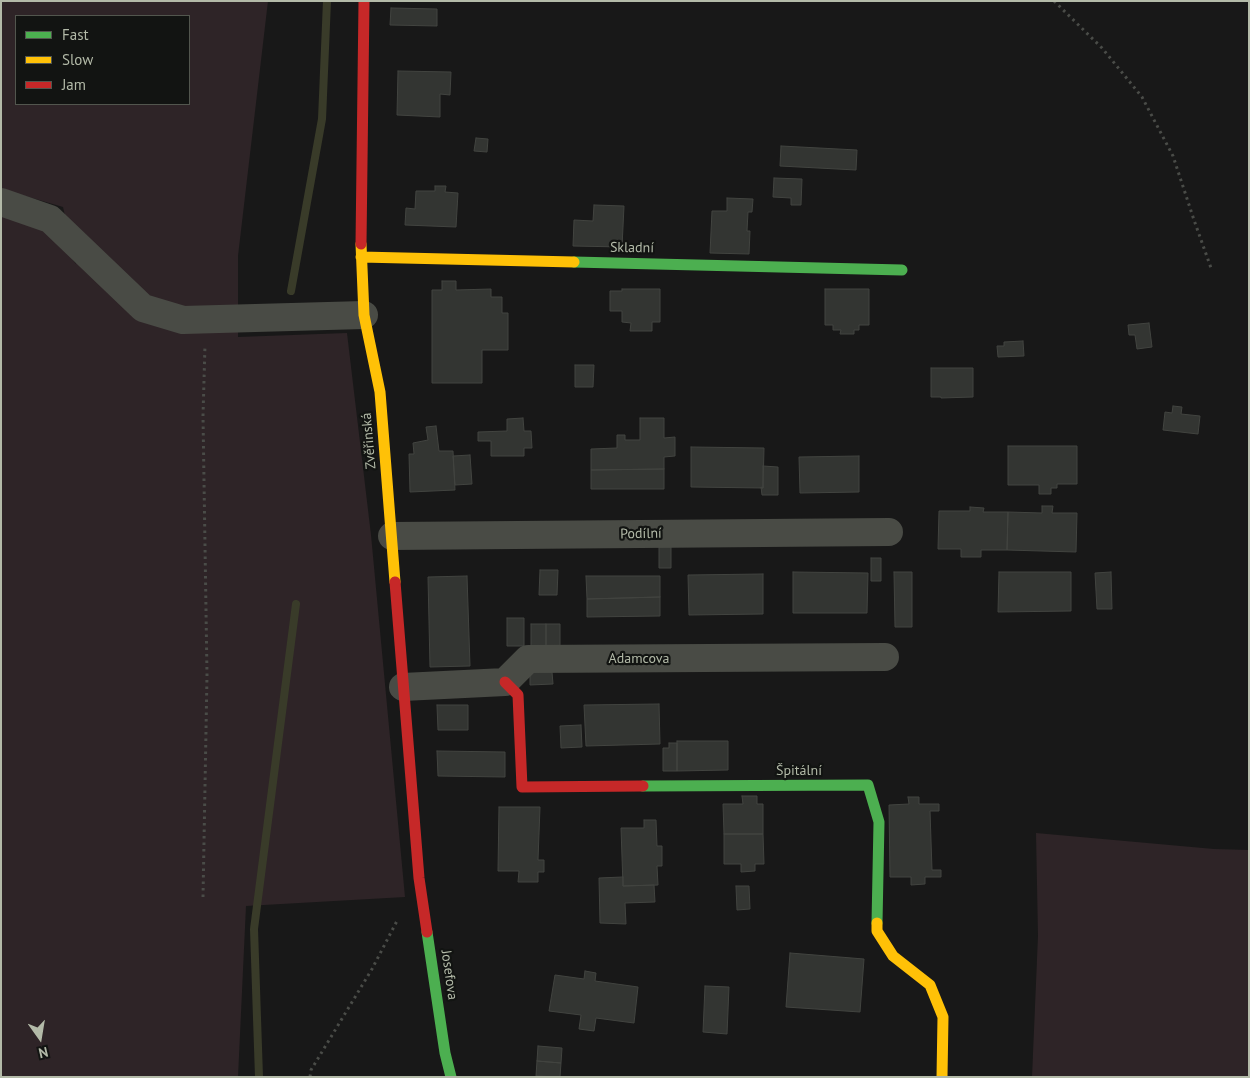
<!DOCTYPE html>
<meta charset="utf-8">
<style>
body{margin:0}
#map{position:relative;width:1250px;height:1078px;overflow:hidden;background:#181818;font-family:"PT Sans",sans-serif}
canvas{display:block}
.frame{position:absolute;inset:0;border:2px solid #b3baa8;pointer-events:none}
.legend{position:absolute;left:15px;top:15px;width:175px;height:90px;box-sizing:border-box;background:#121412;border:1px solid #52564e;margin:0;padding:6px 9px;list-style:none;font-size:15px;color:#b3baa8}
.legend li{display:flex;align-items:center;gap:10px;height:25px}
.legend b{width:25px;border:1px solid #52564e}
.north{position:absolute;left:15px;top:1013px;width:50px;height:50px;-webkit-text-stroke:4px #121412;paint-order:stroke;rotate:167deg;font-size:14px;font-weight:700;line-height:20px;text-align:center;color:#b3baa8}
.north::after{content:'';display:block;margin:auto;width:18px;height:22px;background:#b3baa8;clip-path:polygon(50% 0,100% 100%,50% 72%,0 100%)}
</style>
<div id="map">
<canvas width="1250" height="1078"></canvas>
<div class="frame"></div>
<ul class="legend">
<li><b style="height:6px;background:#4caf50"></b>Fast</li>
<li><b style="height:6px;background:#ffc107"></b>Slow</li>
<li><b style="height:6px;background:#c62828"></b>Jam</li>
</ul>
<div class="north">N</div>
</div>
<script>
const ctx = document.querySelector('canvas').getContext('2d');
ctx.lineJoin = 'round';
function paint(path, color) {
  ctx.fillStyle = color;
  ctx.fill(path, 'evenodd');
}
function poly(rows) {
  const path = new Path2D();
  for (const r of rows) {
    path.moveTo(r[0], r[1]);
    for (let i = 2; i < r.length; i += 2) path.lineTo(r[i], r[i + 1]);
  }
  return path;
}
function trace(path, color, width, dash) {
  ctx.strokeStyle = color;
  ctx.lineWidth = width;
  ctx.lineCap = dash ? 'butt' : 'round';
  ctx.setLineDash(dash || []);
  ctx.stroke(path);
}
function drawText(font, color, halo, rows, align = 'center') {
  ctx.font = font + ' "PT Sans",sans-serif';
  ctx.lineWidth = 4.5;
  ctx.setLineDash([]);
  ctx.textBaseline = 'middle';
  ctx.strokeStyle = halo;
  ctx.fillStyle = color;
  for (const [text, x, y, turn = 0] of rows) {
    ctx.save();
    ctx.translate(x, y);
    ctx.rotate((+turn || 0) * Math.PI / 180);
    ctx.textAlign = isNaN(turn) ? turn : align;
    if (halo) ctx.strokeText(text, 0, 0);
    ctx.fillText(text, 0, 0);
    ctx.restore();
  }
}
paint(poly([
 [1,1,268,1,238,256,238,337,347,333,371,535,405,897,246,906,238,1077,1,1077,1,216,50,230,76,264,63,207,1,189],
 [16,16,189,16,189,104,16,104],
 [1036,833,1214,849,1249,850,1249,1077,1032,1077,1038,936]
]), '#2e2427');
trace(poly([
 [291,291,322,119,327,1],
 [259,1077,254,929,296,604]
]), '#393b29', 8);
const building = poly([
 [391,8,437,9,437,26,390,25,391,8],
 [398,71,451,72,450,95,440,94,440,117,397,115,398,71],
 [476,138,488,139,487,152,474,151,476,138],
 [781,146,857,150,856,170,780,166,781,146],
 [774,178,802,179,801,205,791,205,791,198,773,197,774,178],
 [435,186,446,186,445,192,458,193,456,227,405,225,406,208,415,209,416,191,435,191,435,186],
 [727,198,753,199,752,212,748,212,747,231,750,231,749,254,710,253,712,211,727,211,727,198],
 [594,205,624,206,622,247,573,246,574,220,593,221,594,205],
 [442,281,456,281,456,290,491,289,491,297,502,297,502,313,508,313,508,350,482,350,482,383,432,383,432,290,442,290,442,281],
 [622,289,660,289,660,322,652,322,652,331,630,331,631,323,622,322,622,311,610,311,610,291,622,291,622,289],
 [825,289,869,289,869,325,859,325,859,330,854,330,854,334,840,334,841,330,833,330,833,325,825,325,825,289],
 [1149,323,1152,347,1137,349,1135,335,1129,335,1128,325,1149,323],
 [1023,341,1024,356,998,357,997,346,1004,346,1004,342,1023,341],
 [575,365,594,365,593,387,575,387,575,365],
 [931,368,973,368,973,397,941,398,941,397,931,397,931,368],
 [1173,406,1182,407,1181,414,1200,416,1198,434,1163,430,1165,412,1172,413,1173,406],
 [523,418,524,431,531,431,532,448,524,448,524,456,491,456,491,441,478,441,478,432,507,431,507,419,523,418],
 [640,418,664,418,664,438,675,437,675,456,664,457,664,469,591,470,591,449,617,448,617,435,625,435,625,440,640,440,640,418],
 [436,426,439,451,453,451,455,490,410,492,409,454,414,454,413,443,428,440,426,427,436,426],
 [1008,446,1077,446,1077,484,1057,484,1057,488,1051,488,1051,494,1039,494,1039,485,1008,485,1008,446],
 [691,447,764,448,763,488,691,487,691,447],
 [470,455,472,484,455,485,453,456,470,455],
 [859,456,859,492,800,493,799,457,859,456],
 [763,466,778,467,778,495,762,495,761,487,763,488,763,466],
 [664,469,664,489,591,489,591,470,664,469],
 [1042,506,1053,506,1052,513,1077,513,1076,552,1007,550,1008,512,1042,513,1042,506],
 [970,507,984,508,983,512,1008,512,1007,550,981,550,981,557,961,557,961,549,938,549,939,511,970,511,970,507],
 [659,547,671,547,671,568,659,568,659,547],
 [871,558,881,558,881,581,871,581,871,558],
 [540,570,558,570,557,595,539,595,540,570],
 [793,572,868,573,867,613,793,613,793,572],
 [894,572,912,572,912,627,895,627,894,572],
 [999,572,1071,572,1071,611,998,612,999,572],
 [1111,572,1112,609,1097,609,1095,573,1111,572],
 [763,574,763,614,689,615,688,575,763,574],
 [467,576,470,666,430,667,428,577,467,576],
 [586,576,660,576,660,597,587,599,586,576],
 [660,597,660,616,587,617,587,599,660,597],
 [507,618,524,618,524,646,507,646,507,618],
 [531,624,546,624,546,646,531,646,531,624],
 [546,624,560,624,560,646,546,646,546,624],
 [530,672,552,672,553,684,530,685,530,672],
 [659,704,660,744,586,746,584,705,659,704],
 [437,705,468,705,468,730,438,730,437,705],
 [581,725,582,747,561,748,560,726,581,725],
 [677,741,728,741,728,770,677,771,677,741],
 [669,743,677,743,677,771,663,771,663,748,669,748,669,743],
 [437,751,505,752,505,777,438,776,437,751],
 [742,796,757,796,757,804,763,804,763,834,724,834,723,804,743,804,742,796],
 [908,797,919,797,919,804,939,804,939,811,930,811,932,870,941,870,941,877,925,877,925,884,911,885,911,877,890,877,889,805,909,804,908,797],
 [499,807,540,807,538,860,544,860,544,872,538,872,538,882,518,882,519,871,498,871,499,807],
 [644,820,656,820,657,846,662,846,662,866,657,866,658,885,623,886,621,828,644,828,644,820],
 [724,834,763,834,764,864,755,864,755,871,741,872,741,864,724,864,724,834],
 [623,877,623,886,654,885,655,902,625,903,626,924,600,923,599,878,623,877],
 [736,886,749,886,750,909,737,910,736,886],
 [790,953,864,959,860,1012,786,1007,790,953],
 [585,971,596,973,595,981,638,987,634,1023,596,1018,594,1031,579,1029,581,1015,549,1011,555,975,584,979,585,971],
 [705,986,729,987,727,1034,703,1032,705,986],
 [538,1046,562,1048,561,1063,537,1061,538,1046],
 [537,1061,561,1063,560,1077,536,1076,537,1061]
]);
paint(building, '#333532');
trace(building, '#424440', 1);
trace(poly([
 [1054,1,1102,48,1142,97,1173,156,1194,220,1211,268],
 [203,897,207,675,203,416,205,345],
 [310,1077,311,1070,372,969,398,919]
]), '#4a4c48', 3, [2.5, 4]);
trace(poly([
 [1,202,50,219,143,308,183,320,364,315],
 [392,536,889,532],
 [403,687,505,682,528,659,885,657]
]), '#494b45', 28);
trace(poly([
 [574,262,902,270],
 [643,786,868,785,879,822,877,923],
 [427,932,445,1053,451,1077]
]), '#4caf50', 11);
trace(poly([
 [361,244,364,315,380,392,395,582],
 [361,257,574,262],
 [877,923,877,931,893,956,930,985,943,1017,942,1077]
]), '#ffc107', 11);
trace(poly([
 [361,244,364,1],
 [395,582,419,878,427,932],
 [505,682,518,695,522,787,643,786]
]), '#c62828', 11);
drawText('14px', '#b3baa8', '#121412', [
 ["Skladní",632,248,1],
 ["Zvěřinská",369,441,-95],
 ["Podílní",641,534,-1],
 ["Adamcova",639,659],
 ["Špitální",799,771],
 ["Josefova",449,975,82]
]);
</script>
